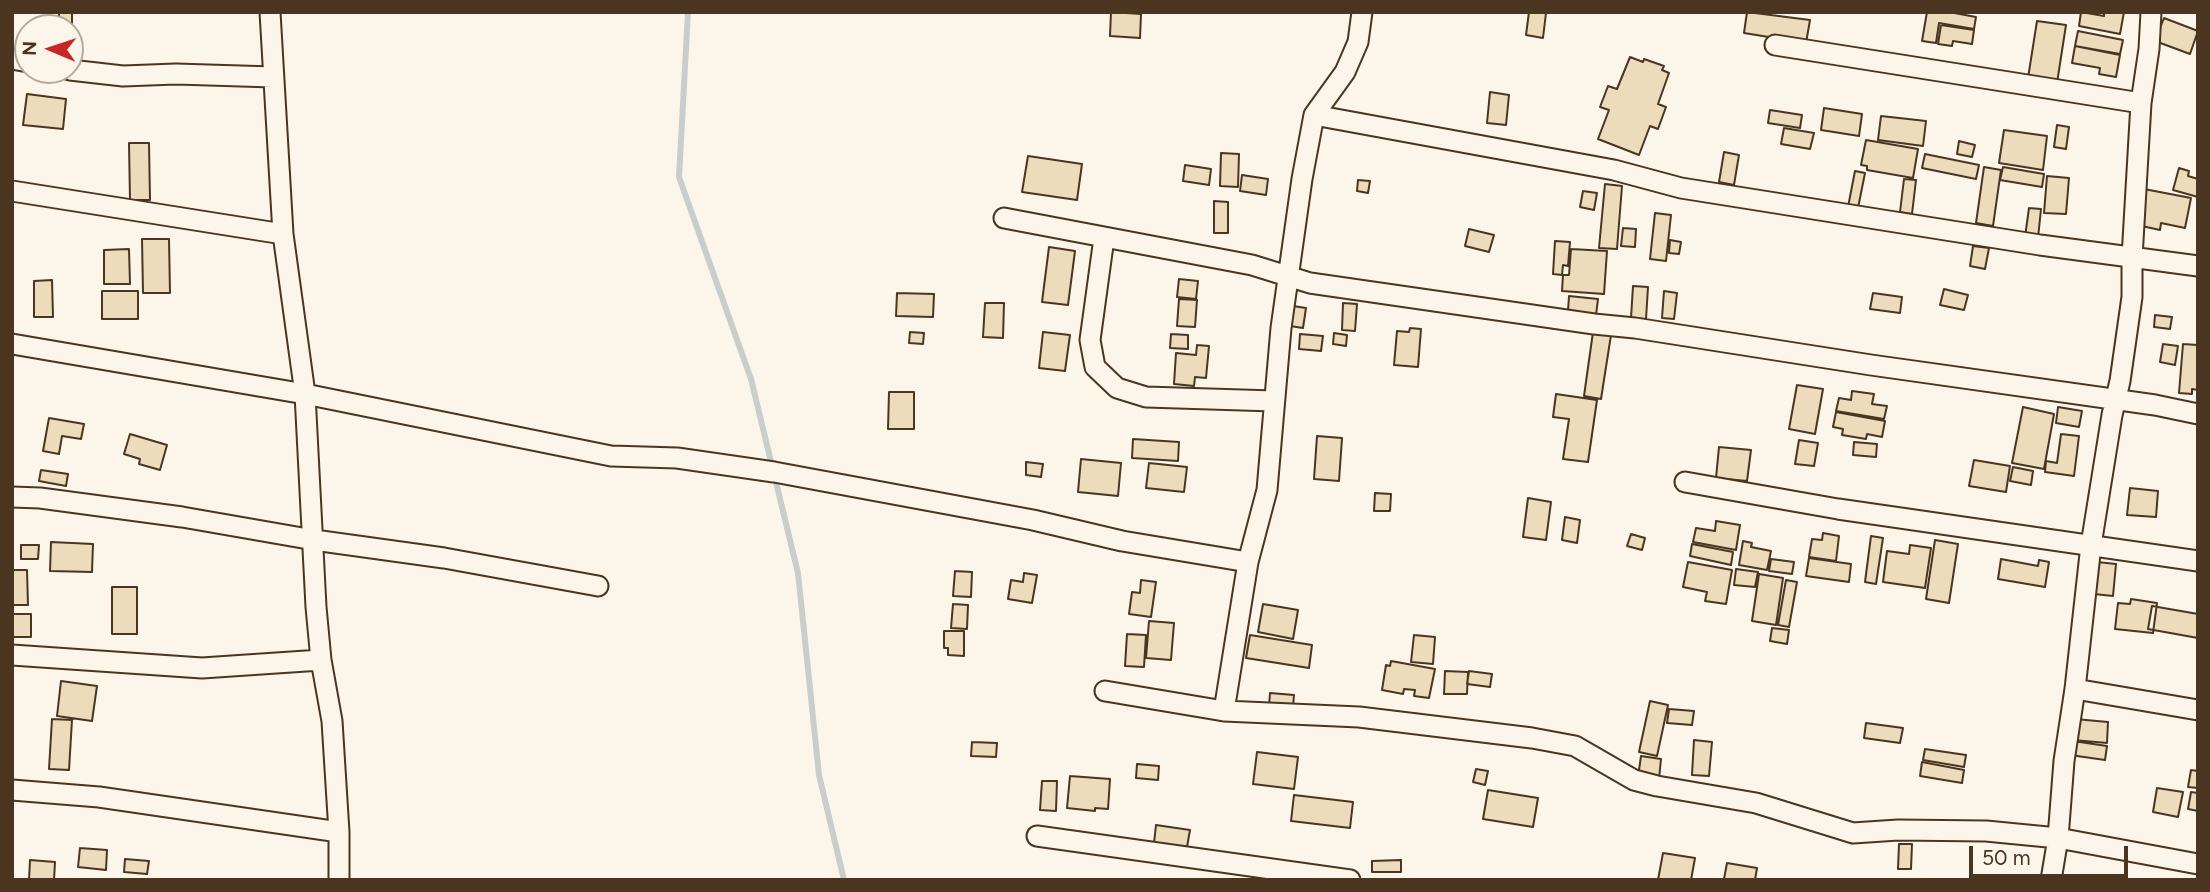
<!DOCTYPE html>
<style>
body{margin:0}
#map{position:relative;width:2210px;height:892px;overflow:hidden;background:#fbf6e9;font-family:Figtree,sans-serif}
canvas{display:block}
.frame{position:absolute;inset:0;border:14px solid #4a3520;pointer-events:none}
.north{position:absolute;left:14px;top:14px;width:70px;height:70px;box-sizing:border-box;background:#fbf6e9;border:2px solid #b4a999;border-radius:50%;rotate:272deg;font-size:19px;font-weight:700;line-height:28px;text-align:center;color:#4a3520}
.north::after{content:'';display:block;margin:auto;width:24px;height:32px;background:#c62828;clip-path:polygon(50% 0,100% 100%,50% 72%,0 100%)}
.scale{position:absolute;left:1969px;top:846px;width:159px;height:32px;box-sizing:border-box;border:4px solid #4a3520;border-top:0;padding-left:9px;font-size:21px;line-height:24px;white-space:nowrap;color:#4a3520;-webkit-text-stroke:5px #fbf6e9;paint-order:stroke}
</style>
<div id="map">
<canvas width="2210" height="892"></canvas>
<div class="frame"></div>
<div class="north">N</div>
<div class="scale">50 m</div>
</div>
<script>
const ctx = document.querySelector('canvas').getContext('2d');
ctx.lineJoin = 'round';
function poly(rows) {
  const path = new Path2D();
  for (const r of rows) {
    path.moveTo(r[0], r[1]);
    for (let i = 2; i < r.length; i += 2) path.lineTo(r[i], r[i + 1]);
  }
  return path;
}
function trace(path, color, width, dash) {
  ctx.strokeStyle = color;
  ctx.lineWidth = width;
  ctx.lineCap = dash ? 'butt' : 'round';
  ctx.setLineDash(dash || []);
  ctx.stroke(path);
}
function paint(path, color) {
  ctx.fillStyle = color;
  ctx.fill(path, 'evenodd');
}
trace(poly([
 [688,12,679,177,751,379,798,573,819,775,844,880]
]), '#c9cecd', 6);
const building = poly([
 [59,12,72,12,72,23,59,24,59,12],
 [1111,12,1141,14,1140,38,1110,36,1111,12],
 [1529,12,1546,13,1543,38,1526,35,1529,12],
 [1747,12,1810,20,1806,43,1744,33,1747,12],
 [1927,12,1949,12,1976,17,1974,29,1939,23,1936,43,1922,41,1927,12],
 [2081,12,2104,16,2104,12,2124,12,2120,34,2079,26,2081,12],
 [2164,18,2198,31,2190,54,2155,41,2164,18],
 [2037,21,2066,25,2057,83,2028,78,2037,21],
 [1941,25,1974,30,1972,44,1953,41,1952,46,1938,44,1941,25],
 [2078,31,2123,40,2120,54,2075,46,2078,31],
 [2075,46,2120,55,2116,77,2099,74,2100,68,2072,63,2075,46],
 [1630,57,1643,62,1644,59,1664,66,1662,70,1669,73,1658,104,1666,107,1658,129,1650,126,1639,155,1598,139,1609,110,1600,107,1608,86,1617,89,1630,57],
 [1490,92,1509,95,1506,125,1487,123,1490,92],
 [27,94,66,99,63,129,23,125,27,94],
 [1824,108,1862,114,1859,136,1821,130,1824,108],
 [1770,110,1802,115,1800,128,1768,123,1770,110],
 [1881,116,1926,121,1923,146,1878,140,1881,116],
 [2057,125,2069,127,2066,149,2054,147,2057,125],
 [1784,128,1814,133,1810,149,1781,144,1784,128],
 [2004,130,2047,136,2043,170,1999,163,2004,130],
 [1866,140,1918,149,1913,178,1867,170,1867,166,1861,165,1866,140],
 [1959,141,1975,145,1972,157,1957,154,1959,141],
 [129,143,149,143,150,200,130,200,129,143],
 [1724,152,1739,155,1734,185,1719,182,1724,152],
 [1221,153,1239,154,1238,187,1220,186,1221,153],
 [1925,154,1979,165,1976,179,1922,168,1925,154],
 [1028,156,1082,164,1077,200,1022,192,1028,156],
 [1185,165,1211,169,1209,185,1183,181,1185,165],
 [1984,167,2001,170,1993,226,1976,223,1984,167],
 [2003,167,2044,174,2042,187,2000,180,2003,167],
 [2179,168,2189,171,2188,176,2198,179,2198,197,2173,190,2179,168],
 [1855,171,1865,173,1858,208,1848,207,1855,171],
 [1242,175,1268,179,1266,195,1240,191,1242,175],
 [2047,176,2069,178,2066,214,2044,213,2047,176],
 [1904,179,1916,180,1912,214,1900,212,1904,179],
 [1358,180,1370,181,1368,193,1357,191,1358,180],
 [1605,184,1622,186,1617,249,1599,248,1605,184],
 [2144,189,2191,198,2185,228,2161,223,2160,230,2137,225,2144,189],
 [1583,191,1597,193,1594,210,1580,207,1583,191],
 [1214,201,1228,202,1228,233,1214,233,1214,201],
 [2029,208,2041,209,2038,238,2025,237,2029,208],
 [1655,213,1671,215,1666,261,1650,259,1655,213],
 [1623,228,1636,229,1635,247,1621,246,1623,228],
 [1469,229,1494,235,1489,252,1465,246,1469,229],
 [142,239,169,239,170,293,143,293,142,239],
 [1670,240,1681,242,1679,254,1669,253,1670,240],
 [1555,241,1570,242,1568,266,1563,265,1562,275,1553,274,1555,241],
 [1973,246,1989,248,1985,269,1970,266,1973,246],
 [1049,247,1075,251,1068,305,1042,302,1049,247],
 [129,249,130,284,104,284,104,250,129,249],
 [1571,249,1607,251,1604,294,1562,291,1563,275,1569,275,1571,249],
 [1179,279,1198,281,1196,299,1177,297,1179,279],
 [52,280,53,317,34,317,34,281,52,280],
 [1633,286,1648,287,1646,319,1631,318,1633,286],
 [1944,289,1968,295,1964,310,1940,305,1944,289],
 [102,291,138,291,138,319,102,319,102,291],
 [1664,291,1677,293,1674,319,1662,318,1664,291],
 [897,293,934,294,933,317,896,316,897,293],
 [1873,293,1902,297,1900,313,1870,309,1873,293],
 [1569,296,1598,299,1596,315,1568,311,1569,296],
 [1179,299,1197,300,1195,327,1177,326,1179,299],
 [985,303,1004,303,1003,338,983,337,985,303],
 [1343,303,1357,304,1355,331,1342,330,1343,303],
 [1293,306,1306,308,1303,328,1290,326,1293,306],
 [2155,315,2172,317,2170,329,2154,327,2155,315],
 [1410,328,1421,329,1418,367,1394,365,1397,331,1409,332,1410,328],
 [910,332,924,333,923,344,909,343,910,332],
 [1043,332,1070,335,1065,371,1039,368,1043,332],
 [1593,332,1611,335,1601,399,1584,396,1593,332],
 [1334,333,1347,335,1346,346,1333,344,1334,333],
 [1171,334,1188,335,1188,349,1170,348,1171,334],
 [1300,334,1323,336,1321,351,1299,349,1300,334],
 [2163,344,2178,346,2175,365,2160,362,2163,344],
 [2183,344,2198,345,2198,390,2192,389,2192,394,2179,393,2183,344],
 [1197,345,1209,346,1206,378,1195,377,1194,386,1174,384,1176,353,1196,355,1197,345],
 [1797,385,1823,389,1815,434,1789,429,1797,385],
 [1852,391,1874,394,1872,404,1887,406,1884,419,1836,411,1839,398,1851,400,1852,391],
 [889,392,914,392,914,429,888,429,889,392],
 [1556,394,1597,400,1588,462,1563,459,1569,419,1553,417,1556,394],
 [2023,407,2054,414,2044,469,2012,463,2023,407],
 [2058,407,2082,411,2079,427,2056,423,2058,407],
 [1836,412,1885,421,1882,437,1867,434,1866,439,1842,435,1843,429,1833,427,1836,412],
 [49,418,84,424,81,439,62,436,59,454,43,451,49,418],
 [130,434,167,445,160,470,139,464,140,459,124,454,130,434],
 [2061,434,2079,436,2074,476,2045,472,2046,461,2057,463,2061,434],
 [1317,436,1342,438,1339,481,1314,479,1317,436],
 [1133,439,1179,442,1178,461,1132,458,1133,439],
 [1799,440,1818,443,1814,466,1795,464,1799,440],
 [1854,442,1877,444,1876,457,1853,455,1854,442],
 [1719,447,1751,450,1747,481,1716,478,1719,447],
 [1081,459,1121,463,1118,496,1078,492,1081,459],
 [1974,460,2010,466,2006,492,1969,486,1974,460],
 [1026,462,1043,464,1041,477,1026,475,1026,462],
 [1149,463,1187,467,1184,492,1146,488,1149,463],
 [2013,467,2033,471,2031,485,2010,481,2013,467],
 [41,470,68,474,66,486,39,481,41,470],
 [2130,488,2158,491,2156,517,2127,515,2130,488],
 [1375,493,1391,494,1390,511,1374,511,1375,493],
 [1528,498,1551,502,1546,540,1523,537,1528,498],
 [1565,517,1580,520,1577,543,1562,540,1565,517],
 [1716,521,1740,525,1736,550,1693,542,1696,528,1715,531,1716,521],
 [1823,533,1839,536,1836,561,1809,557,1812,539,1822,540,1823,533],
 [1631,534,1645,538,1642,550,1627,546,1631,534],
 [1871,536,1883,538,1876,584,1865,582,1871,536],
 [1935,540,1958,544,1949,603,1926,599,1935,540],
 [1743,541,1752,543,1751,547,1771,551,1767,570,1739,565,1743,541],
 [51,542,93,544,92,572,50,571,51,542],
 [1692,544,1733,552,1731,565,1690,556,1692,544],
 [21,545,39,545,38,559,21,559,21,545],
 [1910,545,1931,548,1925,588,1883,582,1887,551,1909,554,1910,545],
 [1809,558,1851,564,1849,582,1806,576,1809,558],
 [1771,559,1794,562,1792,574,1769,571,1771,559],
 [2001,559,2038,566,2039,560,2049,562,2045,587,1998,579,2001,559],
 [1688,562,1732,570,1726,604,1705,601,1707,592,1683,587,1688,562],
 [2097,562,2116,564,2113,596,2094,594,2097,562],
 [1736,569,1758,572,1755,587,1734,585,1736,569],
 [12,570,27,570,28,605,12,605,12,570],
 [955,571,972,572,971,597,953,596,955,571],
 [1024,573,1037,575,1032,603,1008,599,1011,580,1023,582,1024,573],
 [1759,574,1783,578,1776,625,1752,621,1759,574],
 [1141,580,1156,582,1151,617,1129,614,1132,592,1140,593,1141,580],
 [1786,580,1797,582,1789,627,1778,625,1786,580],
 [112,587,137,587,137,634,112,634,112,587],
 [2131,599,2157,603,2153,633,2115,629,2118,603,2130,604,2131,599],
 [953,604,968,605,967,629,951,628,953,604],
 [1263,604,1298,610,1293,639,1258,632,1263,604],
 [2152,606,2198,614,2198,638,2148,629,2152,606],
 [12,614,31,614,31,637,12,637,12,614],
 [1149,621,1174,623,1171,660,1146,658,1149,621],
 [1772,628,1789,630,1787,644,1770,641,1772,628],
 [944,631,964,631,964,656,948,655,948,648,944,648,944,631],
 [1127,634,1146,635,1144,667,1125,666,1127,634],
 [1250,635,1312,645,1309,668,1246,658,1250,635],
 [1414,635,1435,637,1433,664,1411,662,1414,635],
 [1391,661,1435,669,1429,698,1414,696,1415,690,1404,689,1403,694,1382,690,1386,665,1390,666,1391,661],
 [1445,671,1468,672,1467,694,1444,694,1445,671],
 [1469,671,1492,674,1490,687,1467,684,1469,671],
 [61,681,97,686,92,721,57,716,61,681],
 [1270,693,1294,695,1293,707,1269,706,1270,693],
 [1650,701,1668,705,1657,756,1639,752,1650,701],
 [1669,709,1694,711,1692,725,1667,723,1669,709],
 [52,719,72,720,69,770,49,769,52,719],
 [2075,719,2108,722,2107,743,2073,740,2075,719],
 [1866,723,1903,728,1900,743,1864,738,1866,723],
 [1694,740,1712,742,1709,776,1692,775,1694,740],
 [2073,741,2107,746,2105,760,2070,755,2073,741],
 [972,742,997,743,996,757,971,756,972,742],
 [1925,749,1966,755,1964,767,1923,760,1925,749],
 [1257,752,1298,757,1294,789,1253,784,1257,752],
 [1641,756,1661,759,1659,779,1638,777,1641,756],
 [1922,762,1964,770,1962,783,1920,776,1922,762],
 [1137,764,1159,766,1158,780,1136,778,1137,764],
 [1476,769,1488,771,1485,785,1473,782,1476,769],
 [2191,770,2198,771,2198,788,2188,787,2191,770],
 [1070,776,1110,779,1108,809,1095,808,1095,811,1067,808,1070,776],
 [1042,781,1057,781,1056,811,1040,810,1042,781],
 [2157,788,2183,792,2178,817,2153,812,2157,788],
 [1488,790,1538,798,1533,827,1483,819,1488,790],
 [2191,792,2198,793,2198,811,2188,809,2191,792],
 [1294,795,1353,802,1350,828,1291,821,1294,795],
 [1156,825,1190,830,1187,847,1154,843,1156,825],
 [1899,844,1912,844,1911,869,1898,869,1899,844],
 [80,848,107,850,106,870,78,867,80,848],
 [1663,853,1695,858,1691,880,1658,880,1663,853],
 [125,859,149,861,147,874,124,872,125,859],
 [30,860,55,862,54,880,29,880,30,860],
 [1401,860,1401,872,1372,872,1372,861,1401,860],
 [1727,863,1757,868,1755,880,1724,879,1727,863]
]);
paint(building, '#ecdcbc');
trace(building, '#4a3520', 2);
const street = poly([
 [270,12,283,234,305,394,316,607,321,660,332,721,339,832,339,880],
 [1775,45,2141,103],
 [12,59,28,62],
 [70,70,123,76,176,74,273,77],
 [1314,115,1614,170,1681,188,2040,245,2198,266],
 [12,191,283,234],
 [1004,218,1252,265,1310,283,1594,324,1635,328,1871,365,2155,405,2198,414],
 [1104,238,1090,340,1095,367,1117,388,1146,397,1274,401],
 [12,344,305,394,611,456,677,458,774,472,1033,520,1122,541,1248,562],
 [1685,482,1838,509,2198,561],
 [12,497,40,498,182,517,314,540,444,558,598,586],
 [12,655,202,668,321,660],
 [2075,689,2198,710],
 [1105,691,1224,711,1359,717,1532,738,1575,746,1634,780,1657,786,1756,803,1853,833,1898,830,1986,831,2058,838,2198,864],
 [1224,711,1248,562,1267,490,1281,328,1302,179,1314,115,1345,72,1358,42,1362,12],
 [12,790,99,797,339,832],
 [1037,836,1350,880],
 [2051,880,2058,838,2064,761,2075,689,2091,545,2112,415,2120,381,2132,297,2132,258,2141,103,2149,49,2151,12]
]);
trace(street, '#4a3520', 23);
trace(street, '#fbf6e9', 19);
</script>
